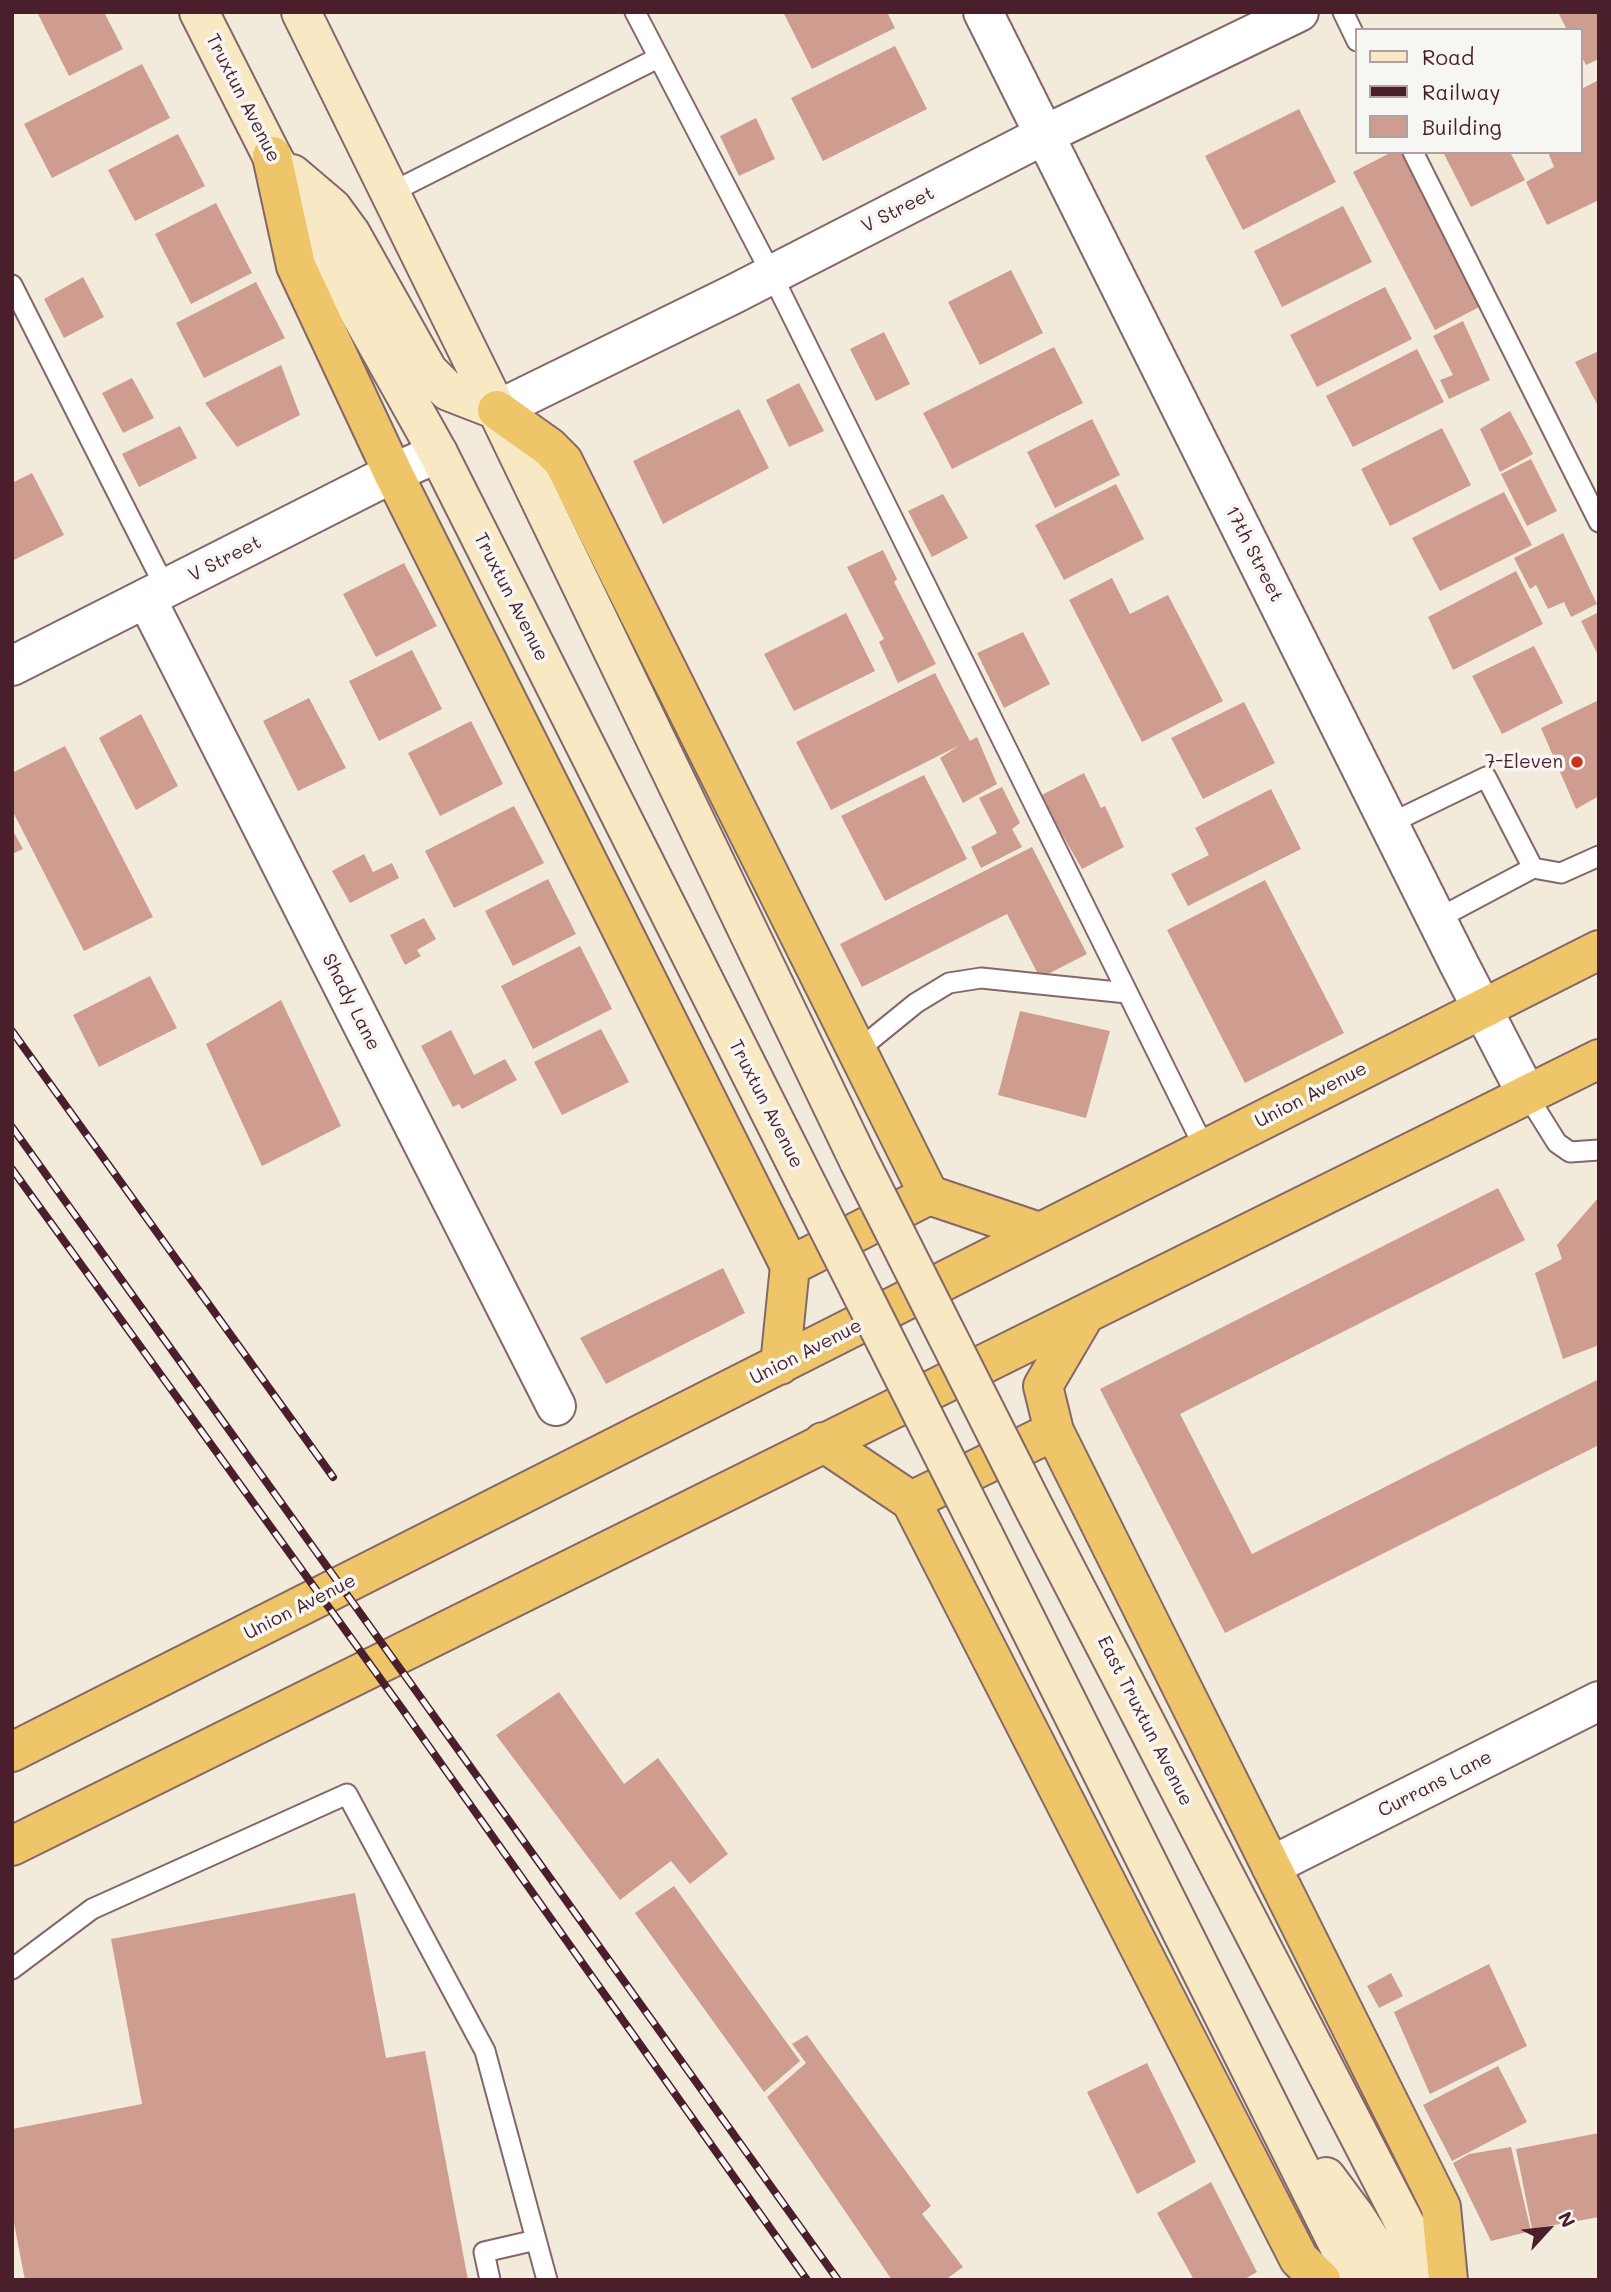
<!DOCTYPE html>
<style>
body{margin:0}
#map{position:relative;width:1611px;height:2292px;overflow:hidden;background:#f2ebdb;font-family:Mali,sans-serif}
canvas{display:block}
.frame{position:absolute;inset:0;border:14px solid #4a1f2b;pointer-events:none}
.legend{position:absolute;left:1355px;top:28px;width:228px;height:126px;box-sizing:border-box;background:#f6f6f2;border:2px solid #b1a0a2;margin:0;padding:9px 12px;list-style:none;font-size:21px;color:#4a1f2b}
.legend li{display:flex;align-items:center;gap:14px;height:35px}
.legend b{width:35px;border:2px solid #b1a0a2}
.north{position:absolute;left:1513px;top:2194px;width:70px;height:70px;-webkit-text-stroke:5px #f6f6f2;paint-order:stroke;rotate:63deg;font-size:19px;font-weight:700;line-height:28px;text-align:center;color:#4a1f2b}
.north::after{content:'';display:block;margin:auto;width:24px;height:32px;background:#4a1f2b;clip-path:polygon(50% 0,100% 100%,50% 72%,0 100%)}
</style>
<div id="map">
<canvas width="1611" height="2292"></canvas>
<div class="frame"></div>
<ul class="legend">
<li><b style="height:9px;background:#f8e8c3"></b>Road</li>
<li><b style="height:9px;background:#4a1f2b"></b>Railway</li>
<li><b style="height:19px;background:#ce9d90"></b>Building</li>
</ul>
<div class="north">N</div>
</div>
<script>
const ctx = document.querySelector('canvas').getContext('2d');
ctx.lineJoin = 'round';
function paint(path, color) {
  ctx.fillStyle = color;
  ctx.fill(path, 'evenodd');
}
function poly(rows) {
  const path = new Path2D();
  for (const r of rows) {
    path.moveTo(r[0], r[1]);
    for (let i = 2; i < r.length; i += 2) path.lineTo(r[i], r[i + 1]);
  }
  return path;
}
function trace(path, color, width, dash) {
  ctx.strokeStyle = color;
  ctx.lineWidth = width;
  ctx.lineCap = dash ? 'butt' : 'round';
  ctx.setLineDash(dash || []);
  ctx.stroke(path);
}
function drawText(font, color, halo, rows, align = 'center') {
  ctx.font = font + ' Mali,sans-serif';
  ctx.lineWidth = 7;
  ctx.setLineDash([]);
  ctx.textBaseline = 'middle';
  ctx.strokeStyle = halo;
  ctx.fillStyle = color;
  for (const [text, x, y, turn = 0] of rows) {
    ctx.save();
    ctx.translate(x, y);
    ctx.rotate((+turn || 0) * Math.PI / 180);
    ctx.textAlign = isNaN(turn) ? turn : align;
    if (halo) ctx.strokeText(text, 0, 0);
    ctx.fillText(text, 0, 0);
    ctx.restore();
  }
}
paint(poly([
 [37,12,104,12,123,49,69,76],
 [786,12,887,12,895,28,812,69,784,14],
 [1558,12,1599,12,1599,59,1586,65,1581,56,1581,30,1567,30],
 [895,46,927,109,823,161,791,98],
 [142,64,170,118,52,178,24,124],
 [1599,80,1599,200,1547,225,1526,182,1554,167,1548,152,1581,152,1581,89],
 [1299,109,1336,182,1243,230,1205,156],
 [756,118,775,159,739,176,720,136],
 [178,134,205,186,135,221,108,170],
 [1392,152,1404,152,1483,305,1435,330,1353,172],
 [1443,152,1510,152,1525,180,1471,207],
 [216,203,252,273,191,304,155,234],
 [1343,206,1372,262,1282,307,1254,251],
 [1011,270,1043,333,980,365,948,302],
 [83,277,104,317,64,338,44,299],
 [256,282,285,338,204,378,176,323],
 [1385,287,1412,339,1317,387,1290,335],
 [1463,321,1490,380,1449,399,1440,380,1453,375,1433,336],
 [884,332,910,384,876,401,850,349],
 [1054,347,1083,403,952,469,923,413],
 [1417,349,1444,402,1353,447,1326,396],
 [1599,351,1599,408,1575,362],
 [281,365,300,415,237,447,205,403],
 [132,378,154,418,123,433,102,393],
 [799,383,824,431,789,447,766,400],
 [739,409,769,468,663,524,633,461],
 [1510,411,1533,454,1500,472,1480,429],
 [1092,419,1120,475,1055,508,1027,452],
 [180,426,197,458,139,487,122,454],
 [1442,428,1471,485,1390,526,1361,469],
 [1531,459,1557,511,1527,526,1501,474],
 [32,473,64,535,12,561,12,483],
 [1116,484,1144,539,1064,580,1035,525],
 [1504,492,1532,545,1440,591,1412,538],
 [943,494,968,538,932,557,908,511],
 [1563,533,1597,604,1571,617,1564,602,1548,609,1536,585,1530,589,1514,558],
 [883,550,897,579,894,582,936,664,898,683,879,642,884,639,847,567],
 [404,563,437,626,376,657,343,594],
 [1516,571,1543,624,1453,670,1428,617],
 [1112,578,1130,614,1168,595,1223,701,1142,742,1069,600],
 [1599,612,1599,657,1581,621],
 [846,613,875,671,794,711,764,654],
 [1023,632,1050,684,1004,708,977,653],
 [1534,646,1563,703,1502,734,1472,676],
 [412,650,442,709,379,741,349,681],
 [935,673,970,741,977,737,997,784,963,803,940,758,960,745,831,810,796,742],
 [309,698,346,768,298,791,263,721],
 [1599,700,1599,796,1576,809,1541,728],
 [1244,702,1275,763,1203,799,1171,738],
 [141,714,178,786,136,810,99,738],
 [471,721,503,784,440,816,408,753],
 [65,746,153,917,84,951,12,810,12,773],
 [1084,773,1101,808,1105,806,1124,847,1082,869,1040,796],
 [924,775,967,859,885,901,841,816],
 [1002,787,1020,823,1012,829,1022,847,981,868,971,847,997,833,979,798],
 [1271,789,1301,849,1188,906,1171,874,1209,855,1195,828],
 [514,806,544,863,454,908,425,851],
 [12,829,23,849,12,854],
 [1032,847,1087,954,1040,978,1007,914,862,987,840,944],
 [364,854,373,872,392,863,399,878,350,903,332,871],
 [548,879,576,934,513,966,485,911],
 [1265,880,1344,1033,1245,1083,1167,930],
 [424,918,436,939,417,950,421,956,405,965,390,935],
 [580,946,612,1009,533,1049,501,986],
 [150,976,177,1028,99,1067,73,1015],
 [281,1000,341,1126,262,1166,206,1044],
 [1020,1011,1110,1031,1086,1118,998,1095],
 [601,1029,629,1082,562,1115,534,1062],
 [451,1030,474,1075,505,1059,517,1080,462,1109,459,1104,453,1107,421,1046],
 [1498,1188,1525,1240,1180,1414,1252,1554,1599,1379,1599,1445,1225,1633,1100,1389],
 [1599,1197,1599,1345,1563,1359,1535,1273,1562,1259,1557,1245],
 [723,1268,745,1313,606,1384,580,1338],
 [559,1692,624,1784,658,1758,728,1854,690,1884,671,1861,620,1900,496,1735],
 [674,1886,800,2061,764,2092,635,1913],
 [355,1893,386,2058,425,2051,468,2280,25,2280,12,2213,12,2129,142,2104,111,1939],
 [1489,1964,1527,2046,1430,2094,1394,2012],
 [1391,1973,1403,1996,1379,2008,1367,1986],
 [807,2035,931,2206,922,2214,963,2267,945,2280,892,2280,767,2097,806,2063,792,2044],
 [1147,2063,1196,2162,1137,2194,1087,2092],
 [1498,2066,1527,2122,1452,2161,1423,2105],
 [1599,2133,1599,2217,1532,2229,1516,2149],
 [1511,2147,1531,2231,1491,2241,1453,2163,1469,2154],
 [1211,2182,1257,2272,1243,2280,1194,2280,1157,2213]
]), '#ce9d90');
const lane = poly([
 [635,12,772,275,1205,1149],
 [1343,12,1357,41],
 [1413,152,1599,522],
 [390,193,658,58],
 [12,285,166,589],
 [1389,824,1486,777,1533,868,1561,873,1599,856],
 [1437,919,1533,868],
 [857,1051,916,1003,949,983,981,978,1127,993],
 [1527,1095,1557,1143,1570,1152,1599,1150],
 [12,1969,92,1909,347,1794,485,2051,547,2280],
 [490,2280,484,2252,536,2240]
]);
const street = poly([
 [983,12,1459,964,1527,1095],
 [497,410,732,295,1044,135,1299,12],
 [146,598,556,1406],
 [12,666,393,473,438,453],
 [1271,1866,1599,1701]
]);
const secondary = poly([
 [199,12,272,156,438,453,809,1189],
 [301,12,497,410,859,1161],
 [292,174,332,208,351,234,428,371,448,391,497,410],
 [1033,1506,1434,2280],
 [983,1534,1356,2280],
 [1326,2177,1355,2216,1396,2280]
]);
const highway = poly([
 [272,156,296,266,393,473,790,1266,780,1365],
 [497,410,549,447,563,461,929,1195,1039,1232],
 [790,1266,929,1195],
 [1084,1316,1043,1386,1054,1431,1441,2207,1448,2280],
 [823,1442,911,1501,1299,2259,1321,2280],
 [911,1501,1054,1431],
 [12,1752,1599,950],
 [12,1846,1599,1059]
]);
trace(lane, '#856669', 23);
trace(street, '#856669', 42);
trace(secondary, '#856669', 42);
trace(highway, '#856669', 42);
trace(lane, '#fff', 19);
trace(street, '#fff', 38);
trace(secondary, '#f8e8c3', 38);
trace(highway, '#eec569', 38);
const rail = poly([
 [12,1031,333,1477],
 [12,1127,838,2280],
 [12,1169,403,1710,807,2280]
]);
trace(rail, '#4a1f2b', 8);
trace(rail, '#f6f6f2', 5, [16]);
const secondaryBridge = poly([
 [859,1161,1033,1506],
 [809,1189,983,1534]
]);
trace(secondaryBridge, '#856669', 42, []);
trace(secondaryBridge, '#f8e8c3', 38);
for (const [x, y, r, color] of [
 [1577,762,7,"#c8321e"]
]) {
  const dot = new Path2D();
  dot.arc(x, y, r, 0, 2 * Math.PI);
  ctx.fillStyle = color;
  ctx.fill(dot);
  trace(dot, '#f6f6f2', 2.5);
}
drawText('19px', '#4a1f2b', '#f6f6f2', [
 ["Truxtun Avenue",243,98,63],
 ["V Street",898,210,-27],
 ["17th Street",1254,554,63],
 ["V Street",225,559,-27],
 ["Truxtun Avenue",511,597,63],
 ["Shady Lane",351,1002,63],
 ["Union Avenue",1311,1095,-27],
 ["Truxtun Avenue",766,1104,63],
 ["Union Avenue",806,1352,-27],
 ["Union Avenue",300,1607,-27],
 ["East Truxtun Avenue",1145,1721,63],
 ["Currans Lane",1435,1784,-27]
]);
drawText('19px', '#4a1f2b', '#f6f6f2', [
 ["7-Eleven",1563,762]
], 'right');
</script>
